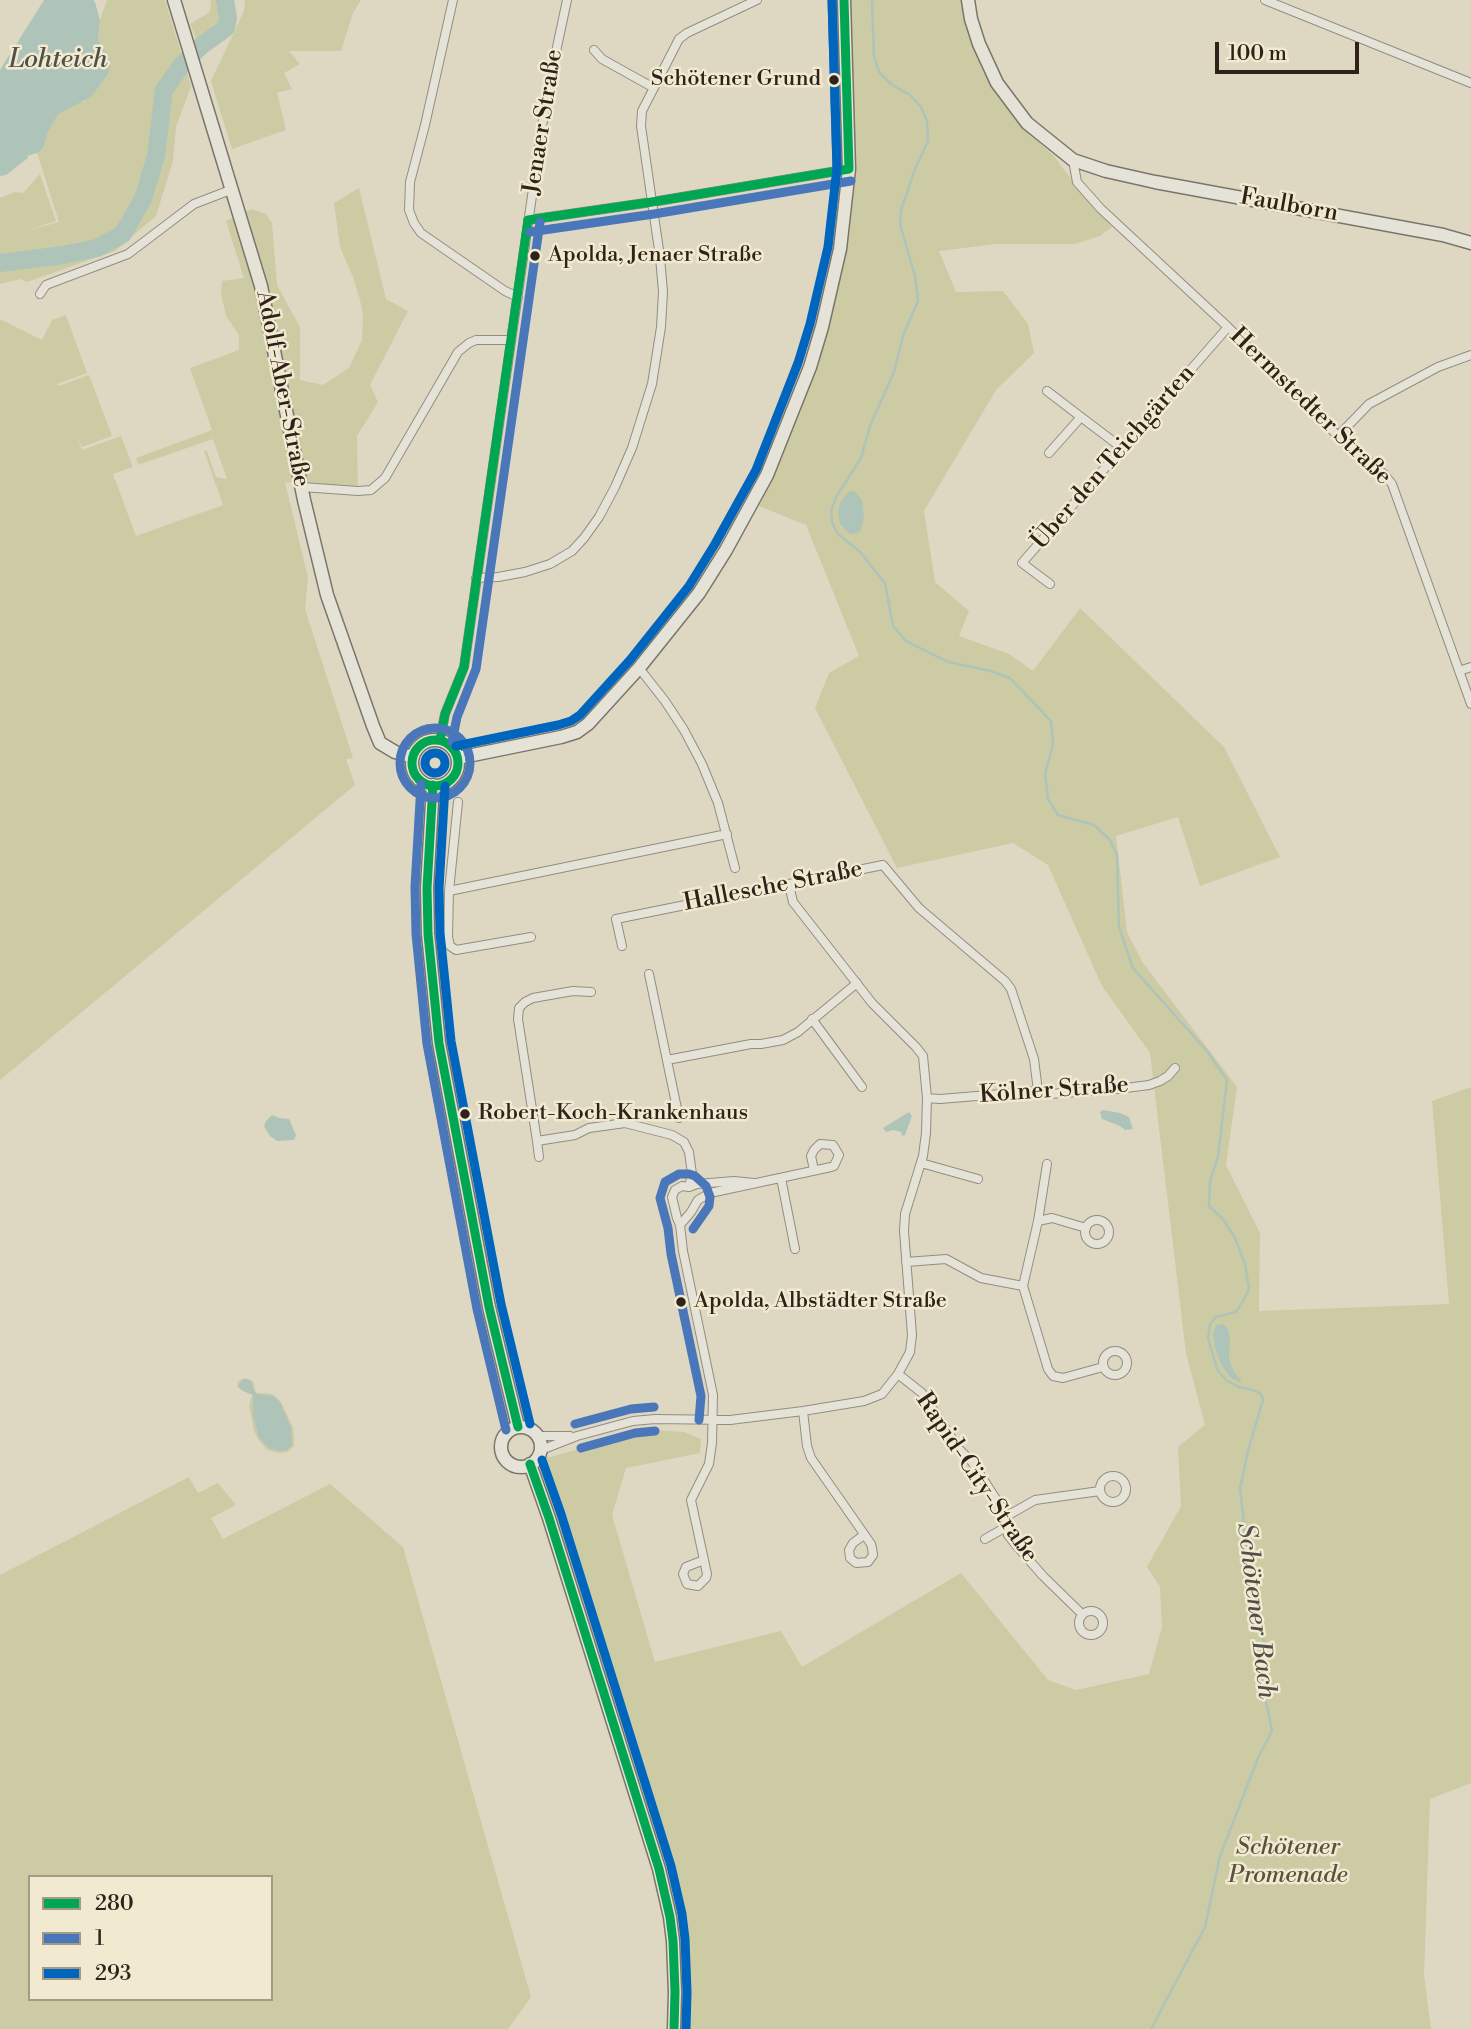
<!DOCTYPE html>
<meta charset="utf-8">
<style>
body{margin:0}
#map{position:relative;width:1471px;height:2029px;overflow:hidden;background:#ded8c3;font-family:"Libre Bodoni",serif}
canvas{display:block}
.legend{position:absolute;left:28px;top:1875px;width:245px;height:126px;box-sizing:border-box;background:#f1ead0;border:2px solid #a49a88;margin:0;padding:9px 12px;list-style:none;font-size:21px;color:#30221b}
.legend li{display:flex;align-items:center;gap:14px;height:35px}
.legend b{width:35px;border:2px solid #a49a88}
.scale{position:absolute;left:1215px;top:42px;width:144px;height:32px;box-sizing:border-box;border:4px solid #30221b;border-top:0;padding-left:9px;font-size:21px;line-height:24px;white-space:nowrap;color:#30221b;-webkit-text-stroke:5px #f1ead0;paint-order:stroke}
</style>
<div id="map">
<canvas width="1471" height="2029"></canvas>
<ul class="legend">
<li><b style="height:9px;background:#00a651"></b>280</li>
<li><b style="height:9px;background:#4a76ba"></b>1</li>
<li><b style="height:9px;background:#0065bd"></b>293</li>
</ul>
<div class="scale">100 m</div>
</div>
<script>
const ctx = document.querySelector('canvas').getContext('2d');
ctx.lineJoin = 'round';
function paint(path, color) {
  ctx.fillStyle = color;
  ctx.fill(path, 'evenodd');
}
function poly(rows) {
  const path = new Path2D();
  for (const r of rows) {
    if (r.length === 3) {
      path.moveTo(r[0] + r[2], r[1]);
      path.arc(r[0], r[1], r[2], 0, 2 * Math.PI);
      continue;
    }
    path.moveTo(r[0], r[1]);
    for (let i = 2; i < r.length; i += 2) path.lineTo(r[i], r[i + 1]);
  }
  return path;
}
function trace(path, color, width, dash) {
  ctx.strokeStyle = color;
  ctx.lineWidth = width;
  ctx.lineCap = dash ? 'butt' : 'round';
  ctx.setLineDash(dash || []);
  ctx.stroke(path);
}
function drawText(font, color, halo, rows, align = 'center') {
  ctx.font = font + ' "Libre Bodoni",serif';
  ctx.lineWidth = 5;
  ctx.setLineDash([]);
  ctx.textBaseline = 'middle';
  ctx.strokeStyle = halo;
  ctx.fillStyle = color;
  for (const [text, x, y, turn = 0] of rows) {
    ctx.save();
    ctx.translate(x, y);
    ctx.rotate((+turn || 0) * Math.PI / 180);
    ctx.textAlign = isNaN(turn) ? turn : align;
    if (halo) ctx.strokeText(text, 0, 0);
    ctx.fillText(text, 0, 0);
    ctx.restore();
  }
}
paint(poly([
 [107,0,165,0,191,86,176,127,173,161,156,216,115,251,27,282,20,279,0,284,0,198,15,192,23,193,40,174,56,221,25,231,59,222,37,153,43,149,48,132,58,113,76,103,85,101,108,56,98,40,100,20],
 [211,0,230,0,233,19,226,32,203,55,190,24,210,12],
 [245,0,361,0,353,13,341,51,289,51,300,64,284,73,292,89,277,93,286,130,232,149,211,81,244,11],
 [850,0,964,0,981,68,998,97,1021,127,1053,155,1086,199,1112,227,1100,236,1075,244,997,244,939,251,956,292,1003,291,1028,324,1034,353,996,390,924,511,935,582,969,611,959,636,1009,654,1033,671,1080,608,1224,747,1280,857,1200,886,1178,817,1116,836,1127,932,1143,963,1237,1087,1226,1165,1260,1233,1259,1311,1449,1304,1432,1101,1471,1087,1471,1783,1430,1799,1424,1975,1431,2029,682,2029,683,1990,681,1938,679,1914,667,1867,540,1469,543,1459,601,1443,632,1438,654,1430,684,1432,701,1439,700,1453,626,1468,612,1515,655,1662,781,1631,802,1667,961,1573,1048,1680,1076,1690,1149,1674,1162,1627,1160,1587,1147,1567,1181,1506,1178,1447,1205,1425,1186,1353,1150,1053,1102,986,1048,865,1013,843,897,868,815,708,829,673,859,656,806,525,759,506,798,416,814,369,845,250,856,169],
 [359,188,386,299,408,311,370,385,378,402,357,436,358,493,285,482,308,578,305,609,353,758,346,759,355,785,0,1080,0,319,42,340,52,320,66,315,87,373,57,384,59,386,89,375,112,436,82,447,76,432,82,450,121,436,133,467,113,474,136,536,223,505,204,451,207,451,216,477,227,479,213,439,138,465,136,458,212,430,190,368,239,350,239,335,226,316,221,294,222,281,244,278,226,221,251,209,266,214,272,223,277,285,300,327,300,380,323,385,349,368,362,340,363,315,360,300,353,277,340,247,334,203],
 [245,1378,253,1381,256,1393,267,1393,274,1395,281,1402,293,1427,294,1438,294,1446,288,1452,279,1453,267,1450,258,1439,254,1431,249,1405,252,1395,237,1387,238,1381],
 [189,1477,198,1493,218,1483,236,1505,211,1518,223,1539,330,1484,403,1547,531,1997,508,2029,0,2029,0,1575],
 [30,1877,271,1877,271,1999,30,1999]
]), '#cccba4');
paint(poly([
 [44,0,93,0,95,2,100,20,98,40,108,56,110,65,108,74,91,97,58,114,48,132,43,149,37,153,27,156,28,158,6,175,0,176,0,70],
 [854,491,862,500,864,517,860,532,850,534,840,524,838,513,840,503,848,492],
 [1103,1110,1120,1113,1129,1117,1133,1129,1125,1130,1120,1126,1102,1119,1100,1112],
 [909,1112,912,1116,905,1135,902,1136,901,1132,893,1130,886,1132,883,1128],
 [272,1115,279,1118,289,1119,296,1135,294,1140,277,1141,270,1136,264,1126,266,1121],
 [1223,1324,1228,1329,1230,1337,1229,1360,1234,1372,1242,1382,1239,1382,1230,1377,1221,1364,1215,1348,1213,1333,1217,1325],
 [243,1379,248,1379,252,1382,253,1389,257,1394,273,1396,280,1402,291,1428,292,1445,287,1450,279,1451,269,1448,259,1438,253,1414,253,1395,241,1390,238,1386]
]), '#aec4b9');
trace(poly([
 [872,0,874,56,879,72,891,84,910,95,921,107,927,121,928,141,915,169,901,210,900,224,915,276,918,301,903,336,894,372,870,426,861,458,836,497,831,511,832,523,838,534,860,552,885,583,893,626,906,641,948,662,991,671,1010,678,1051,721,1053,744,1045,774,1048,799,1058,815,1094,825,1110,840,1117,855,1119,927,1133,968,1206,1050,1227,1080,1218,1157,1210,1181,1209,1206,1223,1219,1235,1238,1245,1264,1249,1289,1243,1301,1236,1312,1216,1317,1210,1324,1208,1339,1218,1371,1227,1381,1239,1387,1253,1390,1261,1394,1263,1400,1249,1447,1240,1488,1254,1609,1265,1645,1262,1682,1272,1731,1258,1758,1220,1856,1205,1927,1151,2029]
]), '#aec4b9', 2.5);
trace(poly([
 [0,263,63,255,97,248,123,234,143,199,156,156,164,90,181,66,201,46,226,28,228,18,225,0]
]), '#aec4b9', 18);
const street = poly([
 [453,0,425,125,410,182,409,210,414,223,421,233,505,291,518,297],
 [1265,0,1471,83],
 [594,50,602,59,654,88],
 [1073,160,1077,182,1101,209,1228,327,1338,436,1384,474,1392,484,1471,704],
 [528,220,652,202,849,169],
 [40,294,46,285,128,254,194,204,233,189],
 [1047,391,1081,417],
 [1338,436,1369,404,1438,367,1471,355],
 [1049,453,1081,417,1122,448],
 [302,487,358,491,371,490,385,478,458,352,469,343,476,340,510,340],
 [476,578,498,577,525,572,550,564,572,551,584,538,599,517,615,487,632,448,652,384,661,327,663,292,660,257,641,126,642,111,679,39,687,33,757,0],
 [1050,584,1022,563,1228,327],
 [639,668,665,701,684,730,702,764,718,803,735,868],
 [1459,671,1471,667],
 [440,740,445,714,464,667,546,99,567,0],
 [458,802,449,891,448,937,450,946,456,950,531,937],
 [449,891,727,834],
 [622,946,616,919,883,865,919,908,1005,981,1011,989,1034,1059,1038,1091],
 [649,974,679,1118],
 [812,1019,862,1087],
 [667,1060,751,1044,761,1044,783,1040,798,1032,857,983],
 [927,1098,940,1099,1038,1091,1049,1094,1118,1089,1149,1085,1160,1081,1168,1076,1175,1068],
 [537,1141,518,1019,519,1008,525,1002,533,998,573,991,591,992],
 [539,1157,537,1141,575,1135,589,1128,625,1123,672,1135,684,1142,689,1152,692,1174,689,1187],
 [921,1163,978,1179],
 [781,1178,795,1249],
 [1097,1232,12],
 [1038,1221,1052,1218,1086,1228],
 [680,1225,691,1212,698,1200,710,1193,831,1167,834,1166,839,1155,833,1145,820,1144,814,1150,811,1156,814,1170],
 [906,1262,946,1259,981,1278,1023,1286,1048,1369,1053,1376,1063,1378,1103,1367],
 [1023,1286,1038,1221,1047,1164],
 [1115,1363,12],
 [898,1374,922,1393,959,1449,972,1462,1007,1516,1006,1527,1008,1535,1015,1544,1043,1576,1082,1614],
 [803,1411,807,1446,811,1458,871,1544,872,1548,873,1555,868,1562,856,1563,850,1558,849,1550,853,1543,864,1535],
 [538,1436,570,1436],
 [541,1450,577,1436,633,1421,655,1419,730,1420,803,1411,864,1401,882,1394,898,1374,910,1352,912,1335,904,1231,905,1214,923,1156,926,1133,927,1098,923,1056,916,1047,872,1003,793,902,789,885],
 [1113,1489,13],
 [1007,1516,1035,1500,1100,1491],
 [985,1539,1006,1527],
 [704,1560,686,1567,683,1574,687,1584,698,1586,706,1578,707,1574,691,1500,709,1464,712,1443,713,1395,683,1251,680,1225,677,1218,672,1197,675,1190,682,1186,689,1187,697,1184,734,1181,754,1183],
 [1091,1623,12]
]);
const secondary = poly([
 [174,0,261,286,304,500,327,595,373,726,380,743,395,752,413,757],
 [968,0,971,19,979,44,997,83,1027,123,1073,160,1106,171,1155,182,1443,235,1471,243],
 [435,763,23],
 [458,758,561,737,577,732,588,724,639,668,699,593,726,550,767,475,810,367,822,327,840,249,849,169,844,0],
 [433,785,427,888,428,934,439,1043,489,1307,518,1427],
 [521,1447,20],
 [530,1464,549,1518,659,1869,670,1917,673,1941,675,1992,674,2029]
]);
trace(street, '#938d81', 10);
trace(secondary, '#7a756a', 15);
trace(street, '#e5e2d7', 8);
trace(secondary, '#e5e2d7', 12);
trace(poly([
 [844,0,849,169],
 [528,220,652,202,849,169],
 [440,740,445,714,464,667,528,220],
 [435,763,23],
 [433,785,427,888,428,934,439,1043,489,1307,518,1427],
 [530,1464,549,1518,659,1869,670,1917,673,1941,675,1992,674,2029]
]), '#00a651', 9);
trace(poly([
 [832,0,837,169],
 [530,232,654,214,851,181],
 [435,763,35],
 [452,742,457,717,476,669,540,222],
 [421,784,415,887,416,934,427,1044,477,1309,506,1430],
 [693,1229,709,1206,710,1197,706,1186,695,1176,689,1174,679,1174,665,1182,660,1198,668,1228,671,1254,701,1396,699,1420],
 [575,1424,631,1409,654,1407],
 [581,1448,635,1433,655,1431]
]), '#4a76ba', 9);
trace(poly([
 [456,746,558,725,571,721,580,715,630,660,689,586,715,544,756,470,798,363,810,324,828,247,837,168,832,0],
 [435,763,10],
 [445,786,439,888,440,933,451,1041,501,1304,530,1424],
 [542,1460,561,1514,671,1866,682,1914,685,1939,687,1992,686,2029]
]), '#0065bd', 9);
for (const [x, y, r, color] of [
 [834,80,6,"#30221b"],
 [535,256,6,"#30221b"],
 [465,1114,6,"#30221b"],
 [681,1302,6,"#30221b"]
]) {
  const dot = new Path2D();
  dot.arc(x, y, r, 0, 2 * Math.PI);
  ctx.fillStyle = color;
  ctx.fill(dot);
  trace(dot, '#f1ead0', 2.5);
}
drawText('22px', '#30221b', '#f1ead0', [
 ["Schötener Grund",821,80,"right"],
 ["Apolda, Jenaer Straße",548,256],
 ["Robert-Koch-Krankenhaus",478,1114],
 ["Apolda, Albstädter Straße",694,1302]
], 'left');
drawText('24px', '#30221b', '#f1ead0', [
 ["Jenaer Straße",544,122,-81],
 ["Faulborn",1289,206,10],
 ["Adolf-Aber-Straße",282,389,79],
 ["Hermstedter Straße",1310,407,44],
 ["Über den Teichgärten",1114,458,-49],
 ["Hallesche Straße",773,887,-11],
 ["Kölner Straße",1054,1091,-4],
 ["Rapid-City-Straße",976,1478,56]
]);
drawText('italic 24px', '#5a513c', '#f1ead0', [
 ["Schötener",1288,1848],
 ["Promenade",1288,1876]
]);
drawText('italic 26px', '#505049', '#f1ead0', [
 ["Lohteich",58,61],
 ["Schötener Bach",1255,1611,83]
]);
</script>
